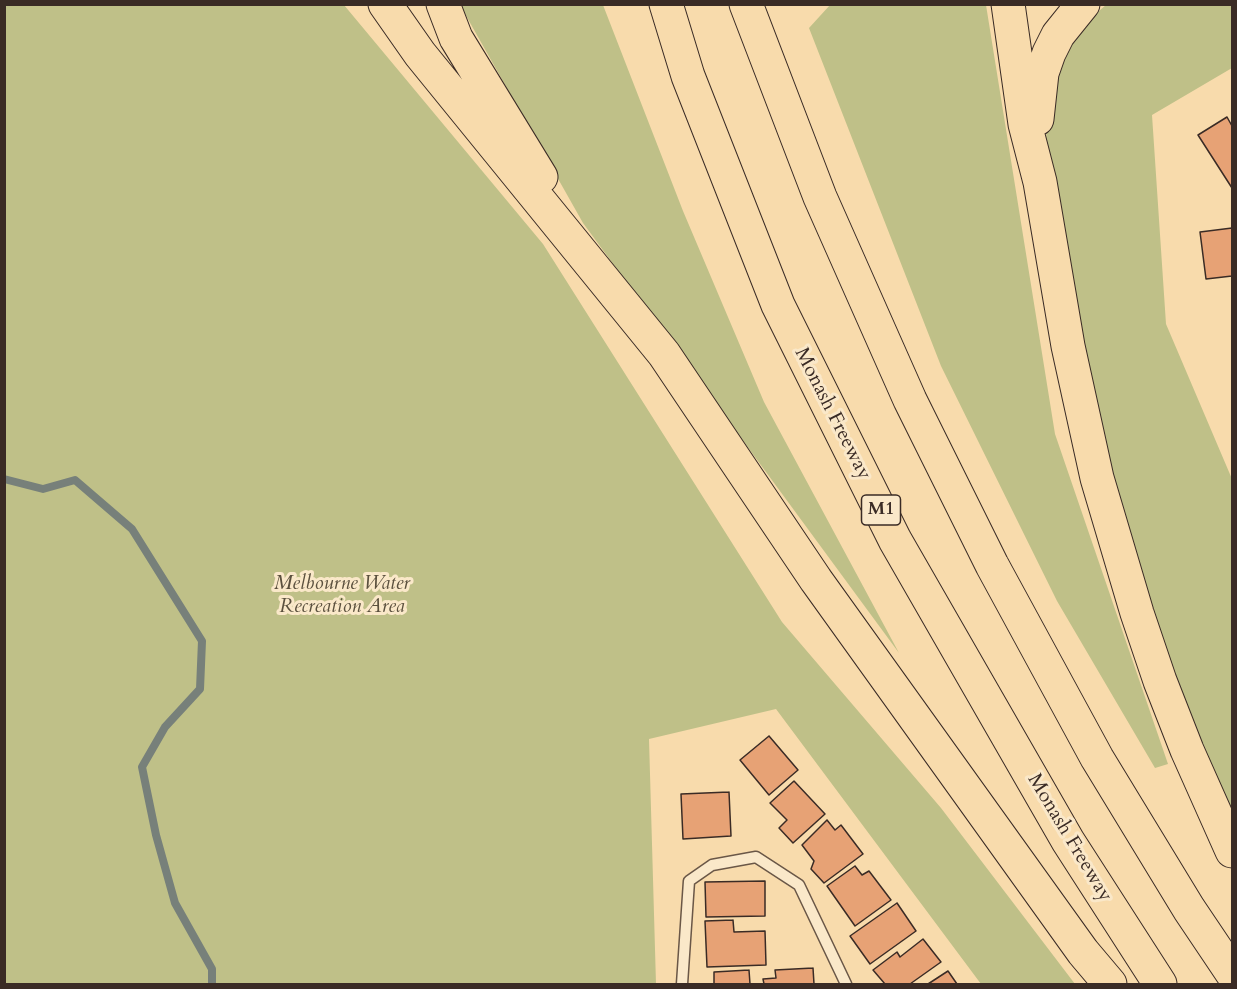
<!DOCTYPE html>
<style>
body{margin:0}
#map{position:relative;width:1237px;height:989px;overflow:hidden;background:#f8dbac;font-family:Cardo,serif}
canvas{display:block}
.frame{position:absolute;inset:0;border:6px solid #3a2b25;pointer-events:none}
</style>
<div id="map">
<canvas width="1237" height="989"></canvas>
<div class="frame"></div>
</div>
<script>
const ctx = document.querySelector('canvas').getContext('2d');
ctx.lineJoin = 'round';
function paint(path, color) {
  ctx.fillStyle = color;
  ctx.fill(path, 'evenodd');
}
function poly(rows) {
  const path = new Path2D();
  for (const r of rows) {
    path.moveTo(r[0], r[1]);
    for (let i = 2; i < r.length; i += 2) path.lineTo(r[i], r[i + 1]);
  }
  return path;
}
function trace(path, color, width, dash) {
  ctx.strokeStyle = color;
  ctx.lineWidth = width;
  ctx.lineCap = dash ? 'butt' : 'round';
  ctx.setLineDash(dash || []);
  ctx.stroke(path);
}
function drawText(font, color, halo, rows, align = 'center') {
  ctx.font = font + ' Cardo,serif';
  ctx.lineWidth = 6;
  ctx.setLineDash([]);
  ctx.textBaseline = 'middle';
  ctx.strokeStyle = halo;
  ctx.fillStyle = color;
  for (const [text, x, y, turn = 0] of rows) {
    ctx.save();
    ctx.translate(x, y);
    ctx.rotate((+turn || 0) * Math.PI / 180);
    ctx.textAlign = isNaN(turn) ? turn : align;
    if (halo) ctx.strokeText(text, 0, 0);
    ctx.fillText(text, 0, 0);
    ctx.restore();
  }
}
paint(poly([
 [5,4,344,5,543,244,782,622,941,808,1075,984,981,984,776,709,649,739,656,984,5,984],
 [460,5,603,5,683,211,764,402,899,653,583,223],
 [830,5,986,5,1055,434,1168,764,1155,768,1057,601,941,366,809,28],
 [1106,5,1232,5,1232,68,1152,115,1166,324,1232,479,1232,815,1155,634,1098,437,1046,144,1047,109,1069,45,1086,22]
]), '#bfc088');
trace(poly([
 [4,479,43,489,75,480,132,529,202,641,200,689,165,727,142,767,156,835,175,903,212,969,212,984]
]), '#77807a', 8);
const building = poly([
 [1227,117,1232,126,1232,188,1198,135,1227,117],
 [1232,228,1232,276,1206,279,1200,232,1232,228],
 [769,736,798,770,769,795,740,760,769,736],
 [794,781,825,814,793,843,779,828,787,820,770,803,794,781],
 [729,792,731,836,683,839,681,794,729,792],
 [827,820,835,830,841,825,863,854,824,883,811,869,814,861,802,845,827,820],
 [855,866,862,875,869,871,891,900,855,926,827,886,855,866],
 [765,881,765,916,706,917,705,882,765,881],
 [897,903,916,931,870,964,850,936,897,903],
 [733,920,734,932,765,931,766,965,707,967,705,921,733,920],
 [923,939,941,962,910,984,885,984,873,970,897,952,900,957,923,939],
 [813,968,814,984,764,984,763,979,776,978,775,970,813,968],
 [749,970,750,984,714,984,714,972,749,970],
 [948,971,957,984,928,984,948,971]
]);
paint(building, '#e7a275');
trace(building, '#3a2b25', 1.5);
const lane = poly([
 [682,984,689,881,712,865,756,857,799,885,846,984]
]);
const highway = poly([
 [385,4,420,54,664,354,816,580,1083,952,1110,984],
 [443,4,456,38,541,177],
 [666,4,688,76,778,305,895,540,1068,841,1160,984],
 [746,4,820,197,910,400,992,565,1097,758,1189,909,1232,973],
 [1008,4,1025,124,1040,182,1068,346,1097,478,1137,613,1160,681,1187,750,1232,851],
 [1037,119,1042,73,1049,53,1058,35,1083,4]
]);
trace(lane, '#6a5747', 13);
trace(highway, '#3a2b25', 35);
trace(lane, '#fae8c9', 10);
trace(highway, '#f8dbac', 33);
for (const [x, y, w] of [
 [881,510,39]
]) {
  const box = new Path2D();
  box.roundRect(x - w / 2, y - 15, w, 30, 4.5);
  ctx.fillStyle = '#fae8c9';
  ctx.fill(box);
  trace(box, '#3a2b25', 1.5);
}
drawText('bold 18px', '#3a2b25', null, [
 ["M1",881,510]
]);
drawText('20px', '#3a2b25', '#fae8c9', [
 ["Monash Freeway",832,414,63],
 ["Monash Freeway",1069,838,59]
]);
drawText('italic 20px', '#5b503e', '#fae8c9', [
 ["Melbourne Water",342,584],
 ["Recreation Area",342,607]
]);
</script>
